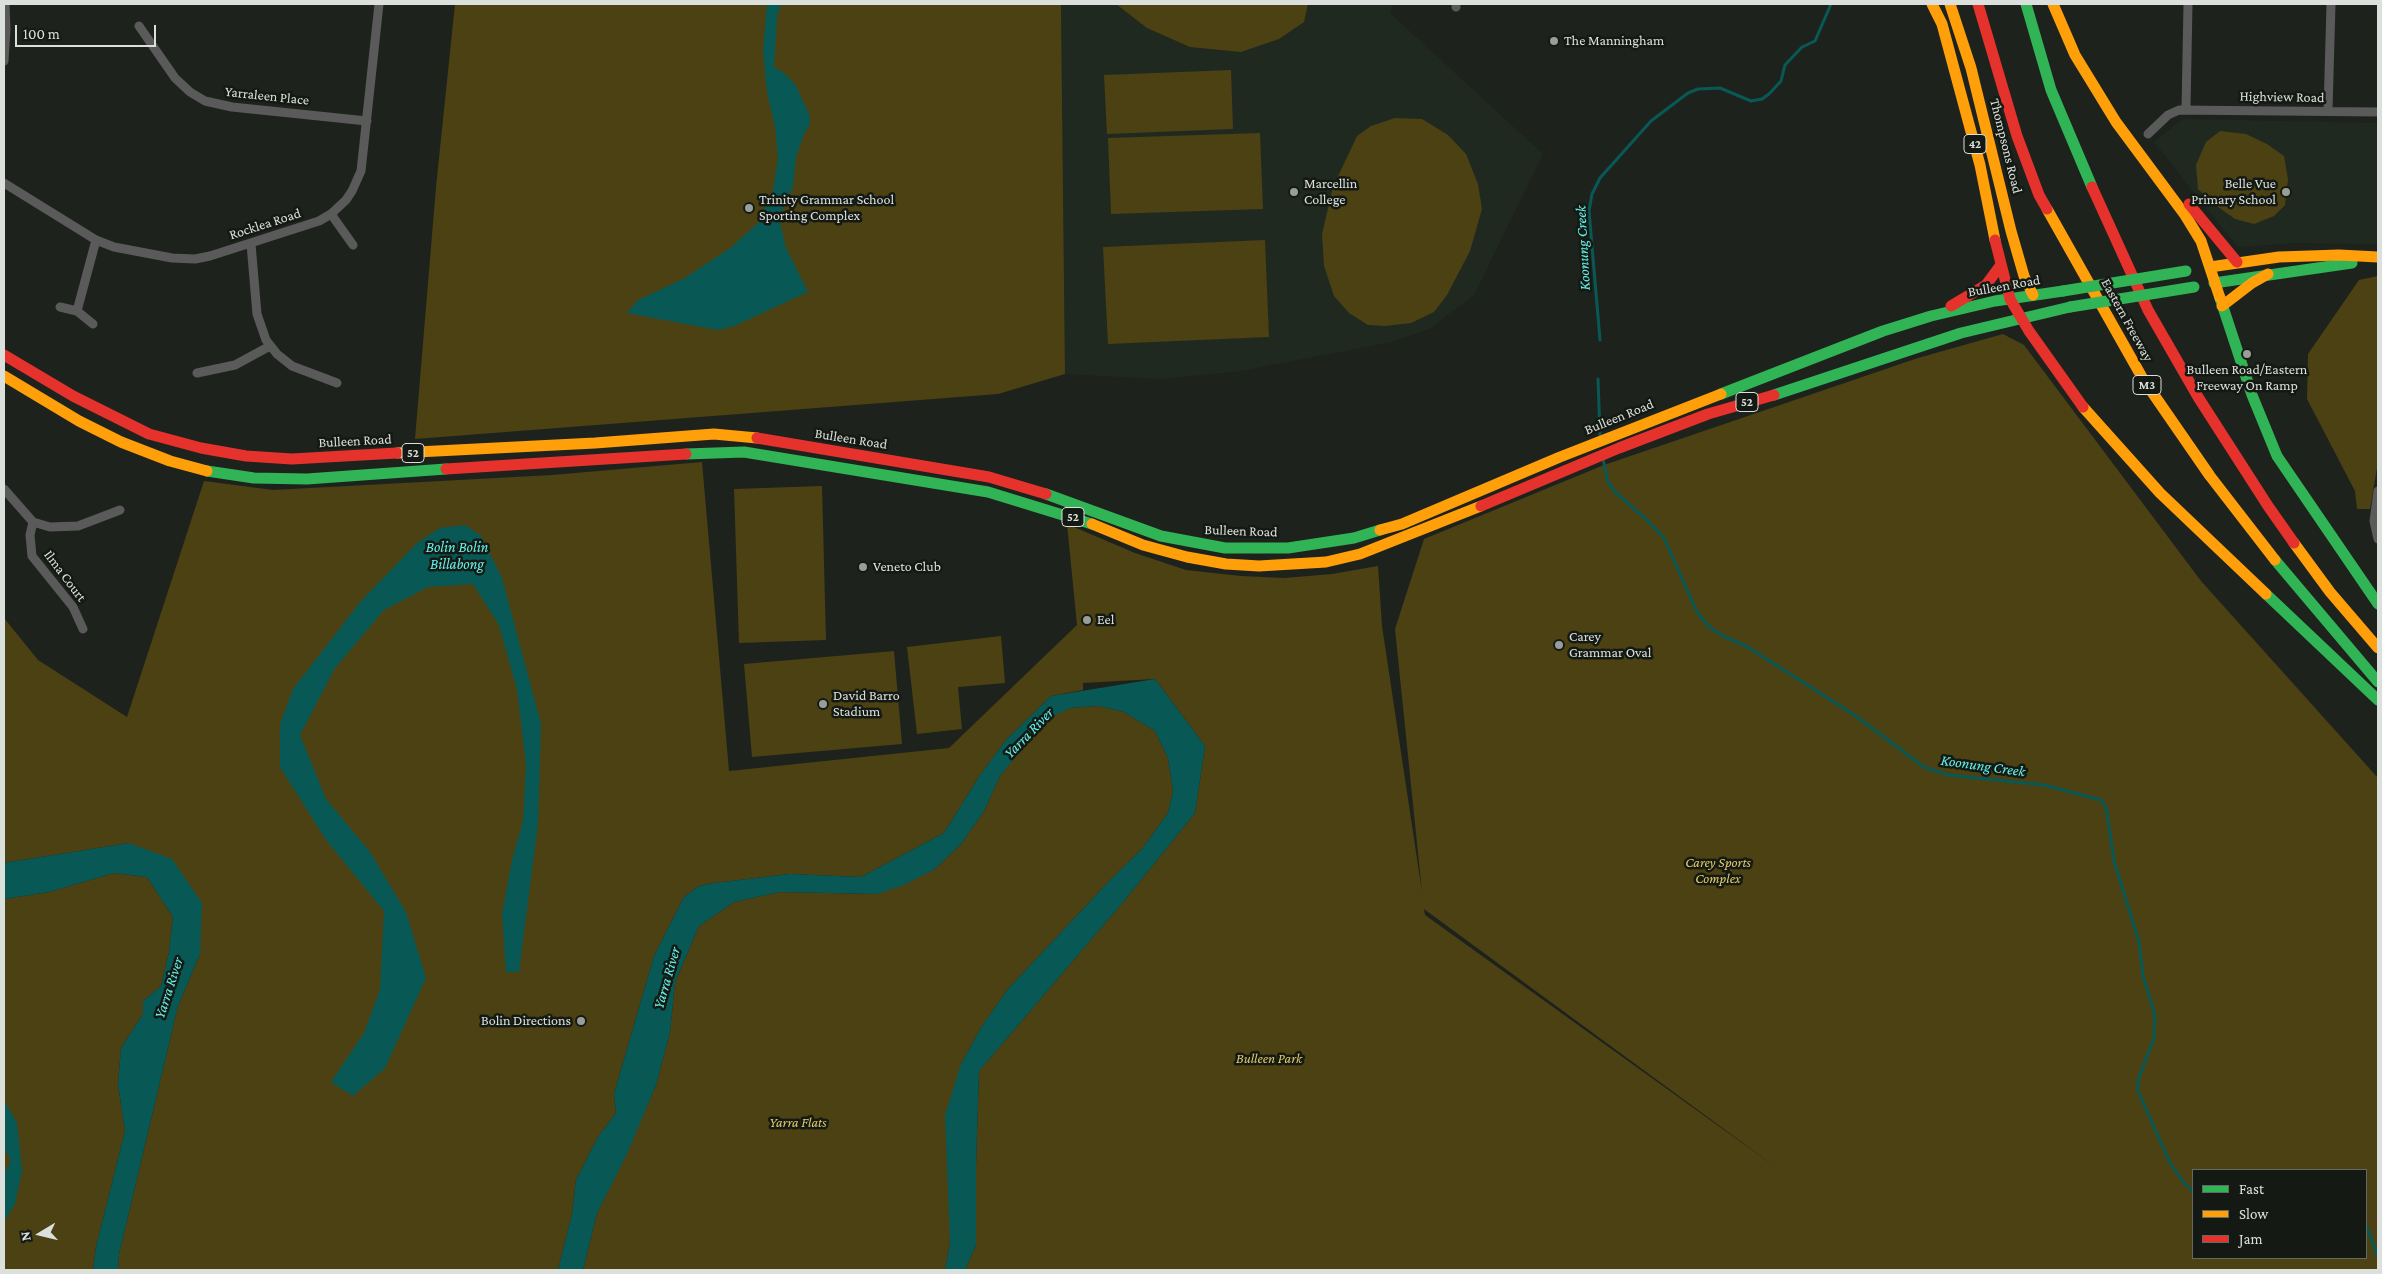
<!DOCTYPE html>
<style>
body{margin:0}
#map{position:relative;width:2382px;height:1274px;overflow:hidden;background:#1e221d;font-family:"Crimson Pro",serif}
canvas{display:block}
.frame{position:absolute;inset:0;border:5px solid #dce0dc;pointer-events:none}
.legend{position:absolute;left:2192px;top:1169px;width:175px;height:90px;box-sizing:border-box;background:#141a13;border:1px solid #646963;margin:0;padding:6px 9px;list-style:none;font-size:15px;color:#dce0dc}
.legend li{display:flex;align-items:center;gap:10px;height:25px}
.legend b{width:25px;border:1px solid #646963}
.north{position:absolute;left:15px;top:1209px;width:50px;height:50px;-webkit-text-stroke:4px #141a13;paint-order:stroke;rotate:261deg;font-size:14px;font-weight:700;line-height:20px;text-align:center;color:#dce0dc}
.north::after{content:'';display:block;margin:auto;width:18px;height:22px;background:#dce0dc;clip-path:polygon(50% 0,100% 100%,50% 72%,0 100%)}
.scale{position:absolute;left:15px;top:25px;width:141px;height:22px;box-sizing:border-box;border:2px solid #dce0dc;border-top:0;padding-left:6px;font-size:15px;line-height:18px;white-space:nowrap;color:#dce0dc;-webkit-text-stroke:4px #141a13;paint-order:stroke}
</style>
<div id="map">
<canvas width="2382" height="1274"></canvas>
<div class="frame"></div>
<ul class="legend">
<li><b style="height:6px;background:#30b455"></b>Fast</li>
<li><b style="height:6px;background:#ff9f0a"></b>Slow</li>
<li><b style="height:6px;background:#e5322d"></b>Jam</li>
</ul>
<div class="north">N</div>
<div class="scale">100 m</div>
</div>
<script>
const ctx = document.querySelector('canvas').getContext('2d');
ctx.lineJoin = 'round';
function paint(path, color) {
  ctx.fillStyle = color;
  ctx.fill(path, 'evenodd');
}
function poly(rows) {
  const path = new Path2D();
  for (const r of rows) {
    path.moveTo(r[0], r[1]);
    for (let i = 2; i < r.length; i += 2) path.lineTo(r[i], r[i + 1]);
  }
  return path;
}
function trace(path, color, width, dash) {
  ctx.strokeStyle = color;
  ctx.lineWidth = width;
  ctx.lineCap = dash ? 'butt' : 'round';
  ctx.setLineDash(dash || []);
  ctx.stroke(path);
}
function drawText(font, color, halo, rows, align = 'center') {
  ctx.font = font + ' "Crimson Pro",serif';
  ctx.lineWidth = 5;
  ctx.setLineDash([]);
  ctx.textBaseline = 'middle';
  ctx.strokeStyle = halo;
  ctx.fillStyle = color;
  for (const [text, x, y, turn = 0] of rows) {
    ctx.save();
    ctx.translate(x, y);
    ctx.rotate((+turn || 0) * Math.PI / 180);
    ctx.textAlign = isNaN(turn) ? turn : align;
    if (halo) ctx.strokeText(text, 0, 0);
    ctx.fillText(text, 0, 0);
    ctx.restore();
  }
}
paint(poly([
 [1061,4,1393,4,1390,13,1543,154,1474,295,1429,329,1392,342,1240,371,1162,379,1065,374],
 [2183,119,2378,123,2378,244,2294,243,2239,247,2237,246,2154,142]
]), '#20291f');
paint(poly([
 [455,4,1061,4,1065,374,998,394,415,439,436,187],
 [1116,4,1308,4,1304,22,1279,39,1241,52,1190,47,1147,28],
 [1231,70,1233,129,1107,134,1104,75],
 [1395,118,1422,119,1448,135,1466,154,1478,184,1482,209,1470,251,1447,295,1434,312,1411,323,1385,326,1368,325,1349,313,1334,296,1324,266,1322,234,1333,187,1357,136,1371,126],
 [2220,131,2246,134,2267,144,2284,156,2288,179,2285,205,2274,216,2254,224,2235,219,2214,204,2198,189,2196,165,2206,142],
 [1260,133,1263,209,1111,214,1108,138],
 [1265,240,1269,337,1108,344,1103,247],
 [2378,276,2378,462,2370,509,2357,509,2355,491,2307,399,2308,354,2359,280],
 [2003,334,2024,345,2201,581,2378,778,2378,1270,965,1270,976,1245,976,1165,979,1071,1124,901,1195,813,1205,746,1155,679,1083,683,1083,690,1051,696,1006,740,980,775,944,833,861,877,790,874,714,883,699,886,684,897,654,956,614,1094,616,1113,598,1137,576,1180,572,1214,558,1270,118,1270,119,1254,178,1006,200,954,129,843,4,863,4,618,38,660,127,717,204,481,273,490,552,475,702,462,729,771,949,748,1077,625,1067,524,1135,553,1186,570,1241,576,1284,578,1332,574,1378,566,1382,626,1422,892,1395,629,1424,539,1604,465,1918,358],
 [1424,909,1777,1168,1425,915],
 [2193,1170,2366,1170,2366,1258,2193,1258],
 [822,486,826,640,739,643,734,489],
 [1001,636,1005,683,958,687,962,729,917,734,907,647],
 [894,651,902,744,752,757,744,664],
 [1099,706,1124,712,1155,731,1168,758,1173,791,1168,813,1142,849,1112,878,1008,989,982,1026,961,1064,950,1243,945,1270,583,1270,597,1213,627,1152,656,1085,670,1032,675,982,699,926,734,902,779,892,877,894,935,869,961,844,984,811,1000,776,1047,718,1070,708],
 [114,873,147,877,173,917,169,952,161,986,143,1001,143,1014,121,1048,118,1084,125,1131,96,1247,93,1270,4,1270,4,899,49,892]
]), '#4b4113');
paint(poly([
 [767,4,781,4,777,16,774,67,784,73,795,84,809,114,810,124,804,134,796,157,793,187,779,218,786,248,808,292,734,326,718,330,627,313,638,300,683,279,729,249,758,223,773,190,778,158,775,127,767,92,763,51],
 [465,525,481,536,502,578,541,724,538,823,519,972,506,972,502,914,512,860,523,821,526,764,517,690,499,625,473,584,428,587,384,610,335,668,300,735,326,799,370,852,406,912,426,978,385,1068,353,1096,331,1082,364,1033,380,990,384,911,326,840,280,767,280,724,293,689,361,601,417,543,440,528],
 [1155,679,1205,746,1195,813,1124,901,979,1071,976,1165,976,1245,965,1270,945,1270,950,1243,945,1115,961,1064,982,1026,1008,989,1112,878,1142,849,1168,813,1173,791,1168,758,1155,731,1124,712,1099,706,1070,708,1047,719,1000,776,984,811,961,844,935,869,904,885,877,894,779,892,734,902,699,926,675,982,670,1032,656,1085,627,1154,597,1213,583,1270,558,1270,572,1214,576,1180,598,1137,616,1113,614,1094,654,956,684,897,699,886,714,883,790,874,861,877,944,833,980,775,1006,740,1051,696],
 [129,843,172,859,202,903,200,954,178,1006,119,1254,118,1270,93,1270,96,1247,125,1131,118,1084,121,1048,143,1014,143,1001,161,986,169,952,173,917,147,877,114,873,49,892,4,899,4,863],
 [4,1100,17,1123,22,1171,15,1204,4,1222,4,1174,11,1161,4,1147]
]), '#085956');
trace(poly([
 [1600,340,1589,211,1592,194,1600,178,1651,121,1688,93,1698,89,1720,88,1751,101,1762,99,1769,94,1781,81,1785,65,1802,47,1815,41,1831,4],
 [1598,379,1600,435],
 [1603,459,1608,482,1616,493,1646,519,1664,538,1697,612,1708,626,1723,636,1746,646,1853,714,1924,767,1948,775,2044,785,2101,800,2106,807,2114,861,2139,942,2143,976,2155,1015,2154,1038,2138,1080,2138,1091,2170,1163,2184,1183,2193,1191],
 [2366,1225,2378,1257]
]), '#085956', 3);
trace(poly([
 [1456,7,1456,4],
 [139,26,175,78,190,92,205,101,232,107,367,121],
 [4,61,6,30,5,4],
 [2186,109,2188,4],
 [2328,111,2331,4],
 [2148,134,2168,115,2179,110,2378,112],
 [4,183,96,240,114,247,172,258,195,259,210,256,319,221,331,214,346,200,352,191,361,171,379,4],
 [331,214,353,245],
 [251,244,257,314,266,340,277,354,292,366,337,383],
 [60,307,77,311,93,324],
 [77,311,96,240],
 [197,373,235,365,270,346],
 [4,489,33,522,30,535,32,556,73,607,83,629],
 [2378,491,2374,521,2378,539],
 [33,522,50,527,78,526,120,510]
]), '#595a59', 9);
trace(poly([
 [2026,4,2051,90,2092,187],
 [2214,283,2352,263],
 [2220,298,2252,395,2277,456,2378,604],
 [1721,394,1883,331,1931,316,1995,301,2063,291],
 [1774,395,1961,333,2070,307],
 [686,454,744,452,988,492,1092,524],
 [207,471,254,478,307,479,446,469],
 [1046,494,1161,536,1225,548,1288,548,1354,538,1380,530],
 [2275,560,2378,682],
 [2266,594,2378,700]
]), '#30b455', 11);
trace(poly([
 [1932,4,1942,24,1980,165,1995,240],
 [1950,4,1971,68,2011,231,2024,276,2033,295],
 [2053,4,2075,55,2116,122,2185,215,2201,241,2220,298],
 [2047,209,2143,379,2210,476,2275,560],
 [2210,267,2279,257,2339,255,2378,257],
 [2222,306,2252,283,2268,274],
 [4,376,79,421,121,442,170,461,207,471],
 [2083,407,2160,493,2266,594],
 [397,453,595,443,714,434,757,438],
 [1092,524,1143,545,1187,557,1226,564,1259,566,1326,562,1360,554,1481,506],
 [1380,530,1402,524,1560,457,1721,394],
 [2294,543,2330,592,2378,648]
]), '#ff9f0a', 11);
trace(poly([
 [1978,4,2017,136,2039,195,2047,209],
 [2092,187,2148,310,2198,397,2268,506,2294,543],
 [2189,204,2237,262],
 [1995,240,2010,299,2029,331,2083,407],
 [1951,306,1986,285,2000,266],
 [4,355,73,396,149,434,201,448,246,456,292,459,397,453],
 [757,438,989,477,1046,494],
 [446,469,686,454],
 [1481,506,1619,448,1708,414,1774,395]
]), '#e5322d', 11);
trace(poly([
 [2063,291,2186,271],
 [2070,307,2194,287]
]), '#30b455', 11);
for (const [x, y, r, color] of [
 [1554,41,5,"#9a9e99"],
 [1294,192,5,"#9a9e99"],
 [2286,192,5,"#9a9e99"],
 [749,208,5,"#9a9e99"],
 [2247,354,5,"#9a9e99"],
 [863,567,5,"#9a9e99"],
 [1087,620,5,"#9a9e99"],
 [1559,645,5,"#9a9e99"],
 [823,704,5,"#9a9e99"],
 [581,1021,5,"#9a9e99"]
]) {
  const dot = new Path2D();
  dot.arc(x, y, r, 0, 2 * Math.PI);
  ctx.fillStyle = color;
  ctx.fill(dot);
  trace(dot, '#141a13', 2);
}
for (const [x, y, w] of [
 [1975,144,22],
 [2147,385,28],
 [1747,402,22],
 [413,453,22],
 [1073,517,22]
]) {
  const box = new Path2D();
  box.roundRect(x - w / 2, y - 9.5, w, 19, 4);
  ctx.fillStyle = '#141a13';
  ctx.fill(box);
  trace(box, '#dce0dc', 1);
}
drawText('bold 12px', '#dce0dc', null, [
 ["42",1975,144],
 ["M3",2147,385],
 ["52",1747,402],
 ["52",413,453],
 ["52",1073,517]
]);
drawText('14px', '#dce0dc', '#141a13', [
 ["The Manningham",1564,41],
 ["Marcellin",1304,184],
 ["College",1304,200],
 ["Belle Vue",2276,184,"right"],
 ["Primary School",2276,200,"right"],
 ["Trinity Grammar School",759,200],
 ["Sporting Complex",759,216],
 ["Bulleen Road/Eastern",2247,370,"center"],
 ["Freeway On Ramp",2247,386,"center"],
 ["Veneto Club",873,567],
 ["Eel",1097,620],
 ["Carey",1569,637],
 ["Grammar Oval",1569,653],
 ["David Barro",833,696],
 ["Stadium",833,712],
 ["Bolin Directions",571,1021,"right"]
], 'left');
drawText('14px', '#dce0dc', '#141a13', [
 ["Yarraleen Place",267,96,6],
 ["Highview Road",2282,97,1],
 ["Thompsons Road",2006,146,76],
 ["Rocklea Road",265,224,-18],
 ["Bulleen Road",2004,286,-10],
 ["Eastern Freeway",2127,320,61],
 ["Bulleen Road",1619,417,-22],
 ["Bulleen Road",851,439,9],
 ["Bulleen Road",355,441,-3],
 ["Bulleen Road",1241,531,2],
 ["Ilma Court",65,576,53]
]);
drawText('italic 14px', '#e4cb69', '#141a13', [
 ["Carey Sports",1718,863],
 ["Complex",1718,879],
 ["Bulleen Park",1269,1059],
 ["Yarra Flats",798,1123]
]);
drawText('italic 15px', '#64f1ec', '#141a13', [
 ["Koonung Creek",1583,248,-93],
 ["Bolin Bolin",457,547],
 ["Billabong",457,564],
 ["Yarra River",1029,733,-46],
 ["Koonung Creek",1983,766,8],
 ["Yarra River",667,978,-74],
 ["Yarra River",169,988,-72]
]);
</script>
